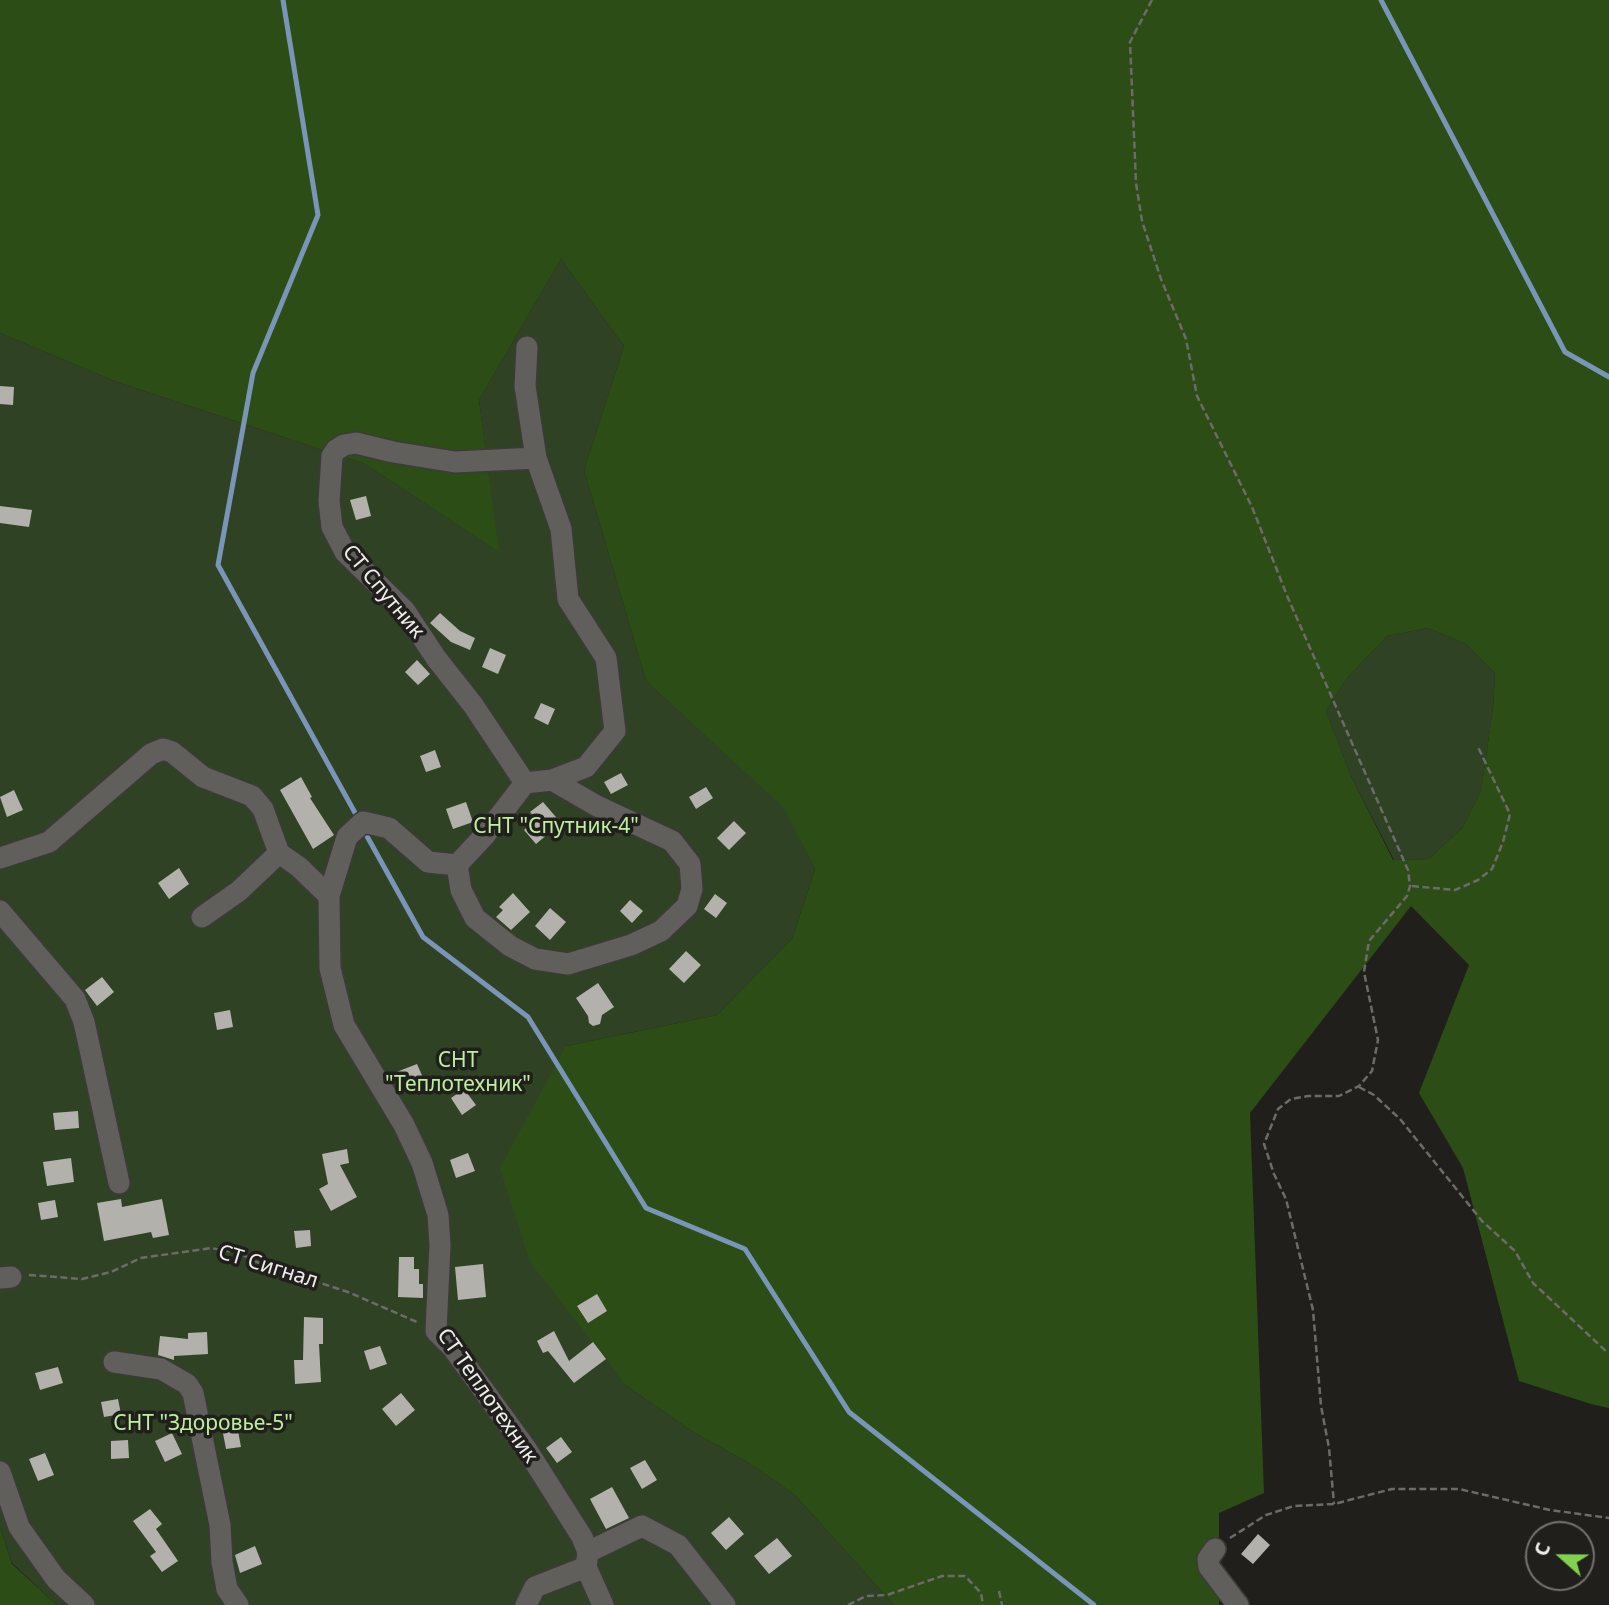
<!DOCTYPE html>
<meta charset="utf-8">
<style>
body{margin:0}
#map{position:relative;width:1609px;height:1605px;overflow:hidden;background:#211f1c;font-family:"Noto Sans",sans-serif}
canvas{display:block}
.north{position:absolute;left:1525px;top:1521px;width:70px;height:70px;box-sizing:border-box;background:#211f1c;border:2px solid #74726f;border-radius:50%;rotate:291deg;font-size:19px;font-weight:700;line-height:28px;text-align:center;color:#f0eeec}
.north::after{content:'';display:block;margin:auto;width:24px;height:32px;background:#82d050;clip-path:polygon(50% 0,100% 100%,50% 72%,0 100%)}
</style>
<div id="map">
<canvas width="1609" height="1605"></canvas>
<div class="north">С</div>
</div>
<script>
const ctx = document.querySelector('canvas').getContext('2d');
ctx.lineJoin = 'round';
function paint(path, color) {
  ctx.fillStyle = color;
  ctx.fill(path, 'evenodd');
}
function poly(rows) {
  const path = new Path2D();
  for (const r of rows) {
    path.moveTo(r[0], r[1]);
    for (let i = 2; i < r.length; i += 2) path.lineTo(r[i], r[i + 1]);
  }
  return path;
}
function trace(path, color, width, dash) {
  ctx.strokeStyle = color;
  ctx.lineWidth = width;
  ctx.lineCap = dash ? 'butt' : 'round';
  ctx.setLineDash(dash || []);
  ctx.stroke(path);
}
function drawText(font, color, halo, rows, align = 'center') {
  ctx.font = font + ' "Noto Sans",sans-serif';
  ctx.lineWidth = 7;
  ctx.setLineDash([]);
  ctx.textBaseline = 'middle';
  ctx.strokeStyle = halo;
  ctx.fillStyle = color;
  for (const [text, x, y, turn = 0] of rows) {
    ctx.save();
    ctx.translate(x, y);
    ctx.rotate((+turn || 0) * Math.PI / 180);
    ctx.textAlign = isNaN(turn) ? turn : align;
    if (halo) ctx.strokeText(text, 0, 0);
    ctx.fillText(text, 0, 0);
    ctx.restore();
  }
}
paint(poly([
 [561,259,624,346,584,470,646,681,784,807,815,869,792,939,717,1015,566,1046,627,1386,690,1430,754,1466,795,1495,894,1605,57,1605,12,1563,0,1527,0,333,117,382,365,464,498,551,479,400],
 [1428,628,1466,644,1495,673,1493,708,1481,791,1463,827,1429,859,1394,860,1350,774,1326,711,1347,678,1387,636]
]), '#2f4324');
paint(poly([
 [0,0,1609,0,1609,1408,1591,1404,1519,1381,1463,1168,1419,1093,1469,965,1411,906,1250,1113,1264,1493,1219,1513,1219,1605,894,1605,795,1495,754,1466,690,1430,627,1386,530,1262,500,1168,566,1046,717,1015,792,939,815,869,783,807,646,681,584,470,624,346,561,259,479,400,499,552,365,464,117,382,0,333],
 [1428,628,1466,644,1495,673,1493,708,1481,791,1463,827,1429,859,1393,860,1350,774,1326,711,1347,678,1387,636],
 [0,1527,12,1564,57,1605,0,1605]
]), '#2d4d16');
trace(poly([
 [283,0,318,215,253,373,218,565,359,820],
 [1381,0,1565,352,1609,377],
 [363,829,423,937,528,1017,646,1208,745,1249,849,1412,1094,1605]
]), '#7a95b8', 5);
paint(poly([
 [0,386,14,387,13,405,0,404],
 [366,496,371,516,356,520,350,500],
 [0,506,32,510,29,527,0,523],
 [440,613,460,631,475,638,470,650,451,642,430,623],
 [490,648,506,655,498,674,482,667],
 [417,660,430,674,418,685,405,672],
 [541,703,555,709,548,725,534,718],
 [435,750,441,767,426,772,420,756],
 [621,773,628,785,611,794,604,782],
 [301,777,312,797,310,798,334,835,313,849,280,790],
 [706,787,713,798,696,809,689,797],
 [14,790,23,810,7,817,0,797],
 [466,802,473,822,453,829,446,809],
 [543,802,561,823,536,844,524,830,536,819,530,812],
 [734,821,746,833,729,850,717,838],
 [179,868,189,884,169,899,158,883],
 [513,893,530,912,511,930,496,917,503,910,499,907],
 [715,894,727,903,716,918,704,909],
 [630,900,643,911,632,923,620,911],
 [550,908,566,922,550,940,535,926],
 [686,951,701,965,684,983,669,969],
 [102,977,114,992,97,1006,85,990],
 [598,983,614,1007,602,1015,600,1024,593,1026,589,1023,588,1016,576,998],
 [230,1010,233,1027,217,1030,214,1013],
 [417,1064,424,1080,401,1089,394,1073],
 [464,1089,476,1105,462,1115,451,1098],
 [78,1111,79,1128,55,1130,53,1113],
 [347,1149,349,1163,340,1165,357,1197,331,1211,319,1189,328,1184,322,1154],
 [468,1153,475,1171,456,1178,450,1160],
 [71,1158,74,1182,47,1186,43,1162],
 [121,1199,122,1207,162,1199,169,1235,153,1238,151,1232,104,1241,97,1203],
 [55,1200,58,1217,41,1220,38,1203],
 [310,1230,311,1246,296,1248,294,1231],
 [399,1257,414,1257,414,1269,419,1269,419,1284,423,1284,423,1298,398,1297],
 [483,1264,486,1297,458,1300,455,1267],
 [597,1294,607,1311,588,1323,577,1306],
 [304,1317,323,1318,323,1344,319,1344,321,1382,295,1384,294,1360,303,1360],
 [554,1331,569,1361,593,1342,606,1359,574,1383,548,1351,543,1353,537,1341],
 [207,1332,208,1354,174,1356,174,1360,158,1355,160,1336,188,1339,188,1333],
 [380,1346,387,1364,370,1370,364,1351],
 [58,1367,63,1383,40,1390,35,1373],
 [401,1393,415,1410,396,1426,382,1409],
 [118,1399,121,1414,104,1417,101,1402],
 [236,1420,241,1447,226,1449,221,1423],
 [172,1433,182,1454,165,1462,155,1441],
 [561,1437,572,1452,557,1463,546,1448],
 [128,1440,129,1458,111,1459,111,1441],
 [45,1453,54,1475,38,1481,29,1459],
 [645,1460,657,1480,642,1489,630,1468],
 [612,1487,629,1518,606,1529,590,1499],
 [150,1509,162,1524,156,1529,178,1561,162,1572,150,1556,156,1552,133,1521],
 [729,1517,744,1534,726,1550,711,1533],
 [1258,1534,1270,1545,1253,1564,1241,1554],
 [777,1538,792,1556,769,1574,754,1556],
 [255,1546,262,1564,240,1573,235,1555]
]), '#b3b1ac');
const minor = poly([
 [527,347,525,386,536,458,561,529,568,599,606,658,615,731,586,767,552,780],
 [552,780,597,806,672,841,690,864,692,889,687,906,661,931,631,945,568,964,535,959,510,946,475,918,461,890,457,865,485,835,525,783,552,780],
 [525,783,473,705,436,658,405,611,345,552,332,527,329,501,332,456,336,450,344,445,356,443,393,452,455,462,536,458],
 [0,858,49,842,151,754,163,749,172,752,203,777,252,796,263,809,279,853],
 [457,865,428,862,389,828,363,822,347,837,329,896,330,968,344,1025,404,1125,422,1163,438,1215,440,1245,436,1331,453,1348,527,1450,582,1537,588,1552,586,1567,603,1605],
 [0,911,75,999,84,1022,119,1183],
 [202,917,239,891,279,853,299,867,329,896],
 [0,1278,11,1277],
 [114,1362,161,1369,187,1384,193,1393,220,1525,222,1562,227,1589,238,1605],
 [0,1472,19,1527,56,1579,84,1605],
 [1215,1549,1208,1559,1209,1567,1238,1605],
 [588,1552,642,1526,678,1545,725,1605],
 [526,1605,535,1587,586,1567]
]);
trace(minor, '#3d3b39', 24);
trace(poly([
 [1152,0,1130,42,1136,183,1142,221,1161,279,1186,339,1197,396,1252,507,1288,598,1408,870,1410,886,1407,896,1369,941,1364,972,1378,1040,1372,1071,1359,1086,1339,1096,1308,1096,1291,1099,1278,1109,1264,1144,1274,1174,1286,1199,1313,1310,1321,1406,1329,1448,1334,1504],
 [1412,886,1455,890,1478,880,1492,869,1503,842,1510,814,1477,745],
 [1359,1087,1374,1095,1400,1119,1482,1221,1515,1251,1533,1283,1608,1353],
 [29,1275,82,1279,111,1272,141,1258,211,1248,239,1253,259,1263,348,1292,417,1322],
 [1230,1538,1266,1515,1294,1506,1334,1504,1392,1489,1459,1489,1550,1510,1609,1518],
 [999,1591,1002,1605],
 [848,1605,866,1596,887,1595,942,1576,965,1576,981,1593,983,1605]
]), '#6d6b69', 2.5, [7, 3.5]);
trace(minor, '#615f5c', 21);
drawText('21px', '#f0eeec', '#211f1c', [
 ["СТ Спутник",383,592,50],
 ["СТ Сигнал",268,1267,17],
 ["СТ Теплотехник",487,1396,55]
]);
drawText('21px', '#bcf09e', '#211f1c', [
 ["СНТ \"Спутник-4\"",556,827],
 ["СНТ",458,1061],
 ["\"Теплотехник\"",458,1085],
 ["СНТ \"Здоровье-5\"",203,1424]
]);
</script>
